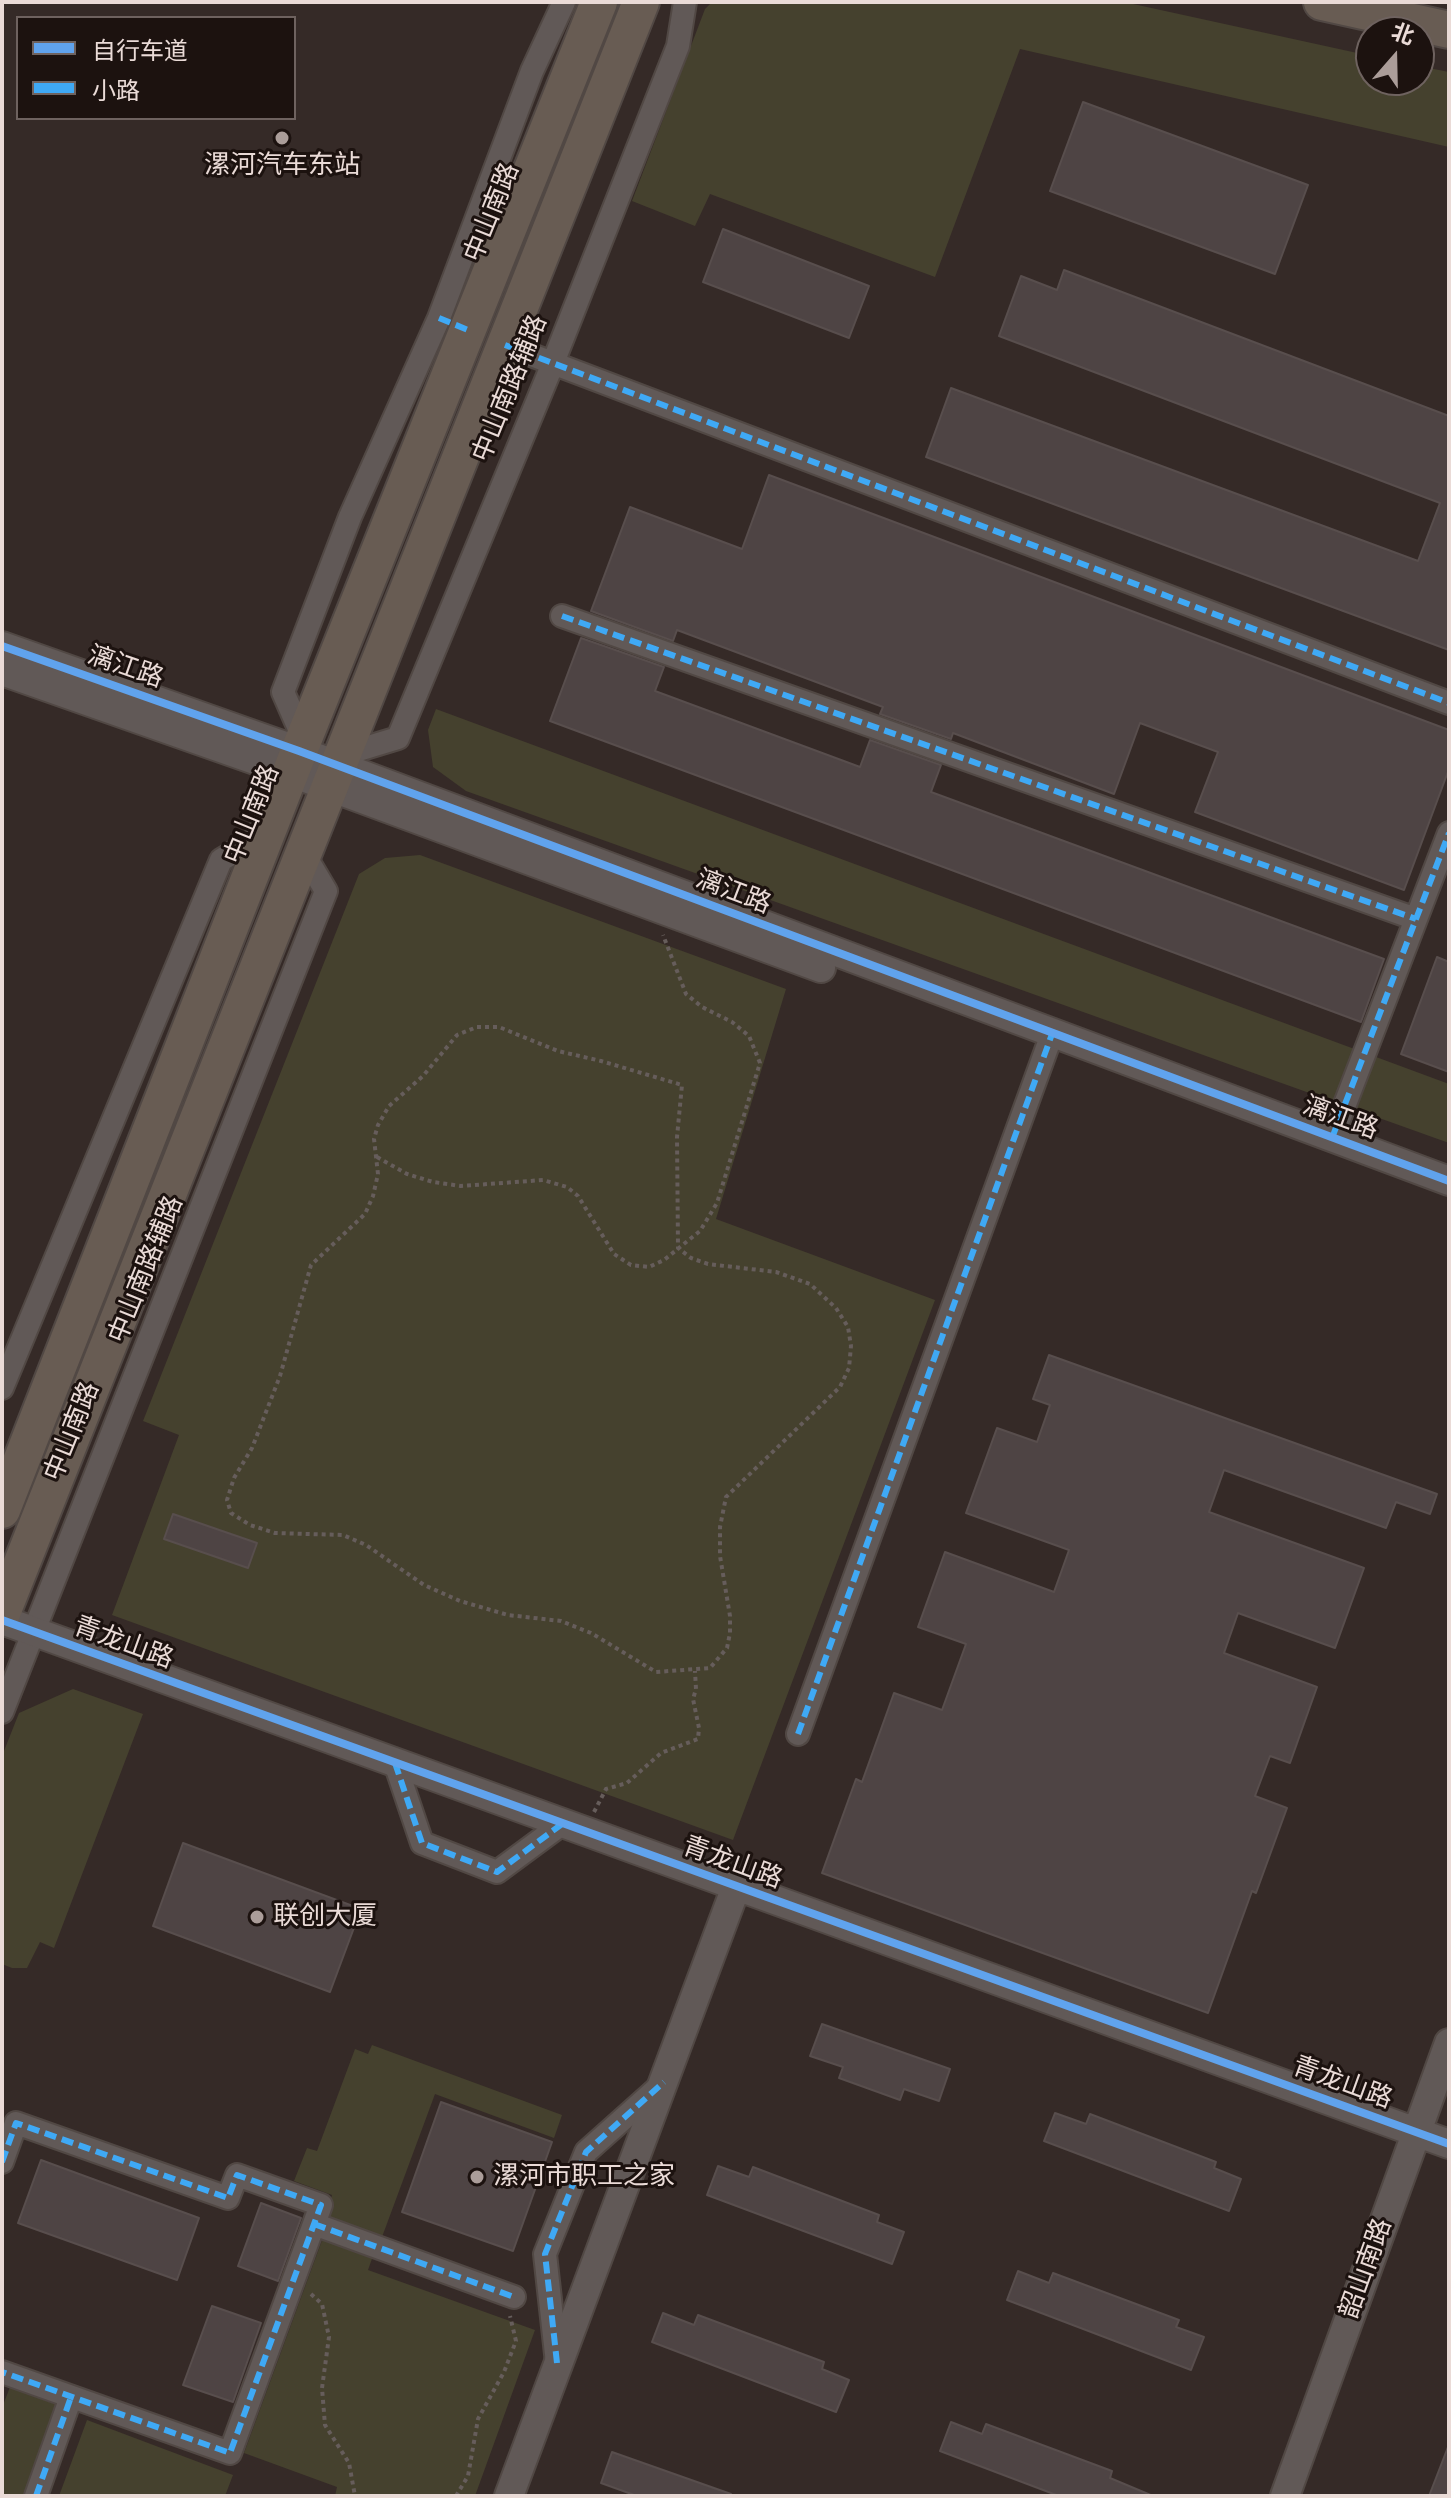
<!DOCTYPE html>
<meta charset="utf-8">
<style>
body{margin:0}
#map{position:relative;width:1451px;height:2498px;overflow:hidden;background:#352a27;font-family:"Sofia Sans Condensed","Noto Sans SC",sans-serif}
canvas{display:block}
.frame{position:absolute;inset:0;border:4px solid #eadbd7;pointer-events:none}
.legend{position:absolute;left:16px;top:16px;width:280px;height:104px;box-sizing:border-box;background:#1c120f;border:2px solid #6e625f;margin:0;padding:10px 14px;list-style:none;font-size:24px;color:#eadbd7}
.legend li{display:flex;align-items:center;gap:16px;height:40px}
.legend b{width:40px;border:2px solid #6e625f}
.north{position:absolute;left:1355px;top:16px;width:80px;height:80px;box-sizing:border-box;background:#1c120f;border:2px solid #6e625f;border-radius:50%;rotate:20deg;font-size:22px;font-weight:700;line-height:32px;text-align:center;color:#eadbd7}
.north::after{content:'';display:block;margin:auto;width:28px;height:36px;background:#ab9d99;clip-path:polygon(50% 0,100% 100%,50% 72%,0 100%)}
</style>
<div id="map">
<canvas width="1451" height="2498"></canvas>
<div class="frame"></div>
<ul class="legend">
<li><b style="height:10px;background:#60a3ed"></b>自行车道</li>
<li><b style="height:10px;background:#3fa9f5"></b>小路</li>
</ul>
<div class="north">北</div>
</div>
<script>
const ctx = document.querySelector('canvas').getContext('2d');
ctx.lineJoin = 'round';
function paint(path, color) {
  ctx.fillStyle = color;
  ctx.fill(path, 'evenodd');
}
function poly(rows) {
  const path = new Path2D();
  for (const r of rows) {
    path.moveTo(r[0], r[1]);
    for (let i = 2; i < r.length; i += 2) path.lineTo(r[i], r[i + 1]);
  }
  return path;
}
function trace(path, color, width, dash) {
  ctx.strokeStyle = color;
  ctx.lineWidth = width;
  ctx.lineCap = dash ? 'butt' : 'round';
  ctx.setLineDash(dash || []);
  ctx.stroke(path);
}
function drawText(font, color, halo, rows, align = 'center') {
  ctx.font = font + ' "Sofia Sans Condensed","Noto Sans SC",sans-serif';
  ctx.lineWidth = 6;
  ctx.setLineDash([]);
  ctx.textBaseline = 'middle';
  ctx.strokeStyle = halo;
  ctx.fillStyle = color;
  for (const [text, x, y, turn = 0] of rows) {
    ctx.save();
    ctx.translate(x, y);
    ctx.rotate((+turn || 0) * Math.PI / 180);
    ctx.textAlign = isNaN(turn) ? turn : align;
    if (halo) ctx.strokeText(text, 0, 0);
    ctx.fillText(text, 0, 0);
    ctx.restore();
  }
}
paint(poly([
 [712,2,1124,2,1371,56,1371,80,1419,80,1419,66,1449,72,1449,147,1020,49,935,277,710,194,695,226,632,201,705,9],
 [436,709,1449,1084,1449,1143,466,791,433,767,428,730],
 [420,855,786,989,716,1219,935,1300,733,1840,112,1615,179,1435,143,1421,359,874,385,858],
 [73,1689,143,1714,54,1948,40,1942,27,1968,12,1968,2,1964,2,1756,19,1713],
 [372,2045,562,2115,554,2138,435,2094,382,2237,325,2216,332,2195,294,2181,307,2148,317,2151,355,2049,368,2054],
 [324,2235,374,2253,368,2270,535,2330,475,2496,335,2496,337,2487,244,2453],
 [10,2387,60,2406,26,2496,2,2496,2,2408],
 [87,2420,233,2475,225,2496,59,2496]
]), '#45412e');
const building = poly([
 [1083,102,1308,185,1275,274,1050,191,1083,102],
 [723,229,869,286,849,338,703,282,723,229],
 [1064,270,1449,416,1449,650,926,457,951,388,1418,561,1440,503,999,336,1021,276,1057,290,1064,270],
 [769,475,1449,730,1449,769,1404,890,1195,812,1218,752,1140,723,1114,794,953,733,951,739,880,714,883,707,677,630,673,641,591,611,630,507,742,549,769,475],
 [581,638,664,667,655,691,860,767,870,740,941,765,931,792,1384,959,1361,1022,550,721,581,638],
 [1437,957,1449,962,1449,1072,1401,1054,1437,957],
 [1049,1355,1437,1494,1430,1514,1396,1502,1386,1528,1224,1470,1209,1512,1364,1568,1335,1648,1238,1613,1224,1653,1317,1687,1290,1763,1270,1756,1255,1796,1287,1808,1256,1893,1252,1891,1208,2013,822,1873,856,1779,862,1782,894,1693,942,1710,966,1644,918,1627,945,1552,1054,1592,1069,1550,966,1513,997,1428,1037,1442,1050,1405,1033,1399,1049,1355],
 [173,1514,257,1543,248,1568,164,1539,173,1514],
 [183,1843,361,1909,330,1992,153,1926,183,1843],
 [822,2024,950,2069,939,2101,904,2089,900,2100,839,2078,843,2067,810,2056,822,2024],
 [441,2102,552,2142,513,2251,402,2212,441,2102],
 [1055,2113,1086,2124,1090,2114,1216,2162,1214,2168,1241,2179,1229,2211,1044,2141,1055,2113],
 [41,2160,199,2218,177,2280,18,2223,41,2160],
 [718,2166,749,2177,753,2167,879,2215,877,2222,904,2232,892,2264,707,2195,718,2166],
 [261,2203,301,2218,278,2281,238,2266,261,2203],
 [1018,2271,1049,2283,1053,2273,1179,2320,1176,2327,1204,2337,1191,2370,1007,2300,1018,2271],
 [212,2306,261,2323,233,2402,183,2385,212,2306],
 [663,2313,694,2325,698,2315,824,2362,822,2369,849,2380,836,2412,652,2342,663,2313],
 [951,2422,982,2434,986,2424,1112,2471,1110,2478,1153,2496,1059,2496,940,2451,951,2422],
 [1448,2447,1449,2496,1429,2496,1448,2447],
 [612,2452,731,2494,730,2496,637,2496,601,2483,612,2452]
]);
paint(building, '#4e4444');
trace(building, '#584e4d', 2);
const minor = poly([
 [505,345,1449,703],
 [562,616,1416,919],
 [304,740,283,692,350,517,439,318,532,71,564,2],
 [342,755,398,738,549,373,678,46,685,2],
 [1332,1138,1449,833],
 [2,1388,221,860,266,833],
 [2,1712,326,891,303,852],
 [798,1734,1052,1034],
 [395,1763,422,1843,497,1872,562,1824],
 [2,2162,16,2123,228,2198,237,2175,321,2205,230,2453,2,2372],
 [314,2224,514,2297],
 [557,2363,545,2254,586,2152,660,2086],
 [36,2496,71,2397]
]);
const tertiary = poly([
 [2,646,299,751,1449,1181],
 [2,671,292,773,821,968],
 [2,1620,1449,2144],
 [509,2496,736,1887],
 [1285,2496,1449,2043]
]);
const primary = poly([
 [1322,2,1449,30],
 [2,1510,299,751,599,2],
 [2,1613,641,2]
]);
trace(minor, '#514844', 26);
trace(tertiary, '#514844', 32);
trace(primary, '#514844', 40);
trace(poly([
 [477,1027,499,1027,558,1051,601,1061,682,1085,677,1137,678,1248,691,1258,708,1264,776,1272,810,1284,836,1308,848,1327,851,1346,849,1368,840,1387,726,1497,720,1527,720,1556,730,1616,730,1633,727,1648,710,1668,656,1672,591,1633,561,1621,508,1615,460,1601,424,1585,366,1545,343,1535,275,1533,250,1525,231,1513,227,1500,234,1478,252,1448,280,1376,311,1265,365,1214,373,1196,378,1174,374,1139,378,1125,389,1106,423,1076,457,1035,477,1027],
 [377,1157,407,1174,433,1182,461,1186,543,1180,567,1187,578,1196,614,1254,631,1265,649,1267,664,1260,700,1231,717,1203,760,1063,749,1036,732,1022,702,1007,686,994,663,935],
 [594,1812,606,1789,627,1783,661,1753,698,1739,699,1728,693,1699,696,1689,695,1671],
 [311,2294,322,2304,329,2337,322,2388,325,2425,349,2463,355,2496],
 [456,2496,468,2476,478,2419,504,2372,516,2341,510,2316]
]), '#665d5b', 4, [4, 4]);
trace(minor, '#615957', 22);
trace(tertiary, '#615957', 28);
trace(primary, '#685c53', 36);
trace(poly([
 [439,318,468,330],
 [505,345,1449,703],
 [562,616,1416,919],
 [1332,1138,1449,833],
 [798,1734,1052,1034],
 [395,1763,422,1843,497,1872,562,1824],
 [2,2162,16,2123,228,2198,237,2175,321,2205,230,2453,2,2372],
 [314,2224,514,2297],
 [557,2363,545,2254,586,2152,664,2082],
 [36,2496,71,2397]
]), '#3fa9f5', 6, [12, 6]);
trace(poly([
 [2,646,299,751,1449,1181],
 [2,1620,1449,2144]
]), '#60a3ed', 8);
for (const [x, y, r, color] of [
 [282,138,8,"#ab9d99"],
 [257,1917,8,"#ab9d99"],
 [477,2177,8,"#ab9d99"]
]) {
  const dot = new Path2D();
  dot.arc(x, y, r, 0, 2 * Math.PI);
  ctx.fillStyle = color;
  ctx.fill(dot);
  trace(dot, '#1c120f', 3);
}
drawText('26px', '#eadbd7', '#1c120f', [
 ["漯河汽车东站",282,166,"center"],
 ["联创大厦",273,1917],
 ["漯河市职工之家",493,2177]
], 'left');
drawText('26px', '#eadbd7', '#1c120f', [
 ["中山南路",493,213,-68],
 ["中山南路辅路",511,389,-68],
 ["漓江路",125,668,19],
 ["中山南路",253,815,-68],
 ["漓江路",733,893,21],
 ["漓江路",1340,1119,20],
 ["中山南路辅路",147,1270,-68],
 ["中山南路",73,1432,-68],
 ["青龙山路",123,1644,20],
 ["青龙山路",732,1864,20],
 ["青龙山路",1342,2084,20],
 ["韶山南路",1367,2269,-70]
]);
</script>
